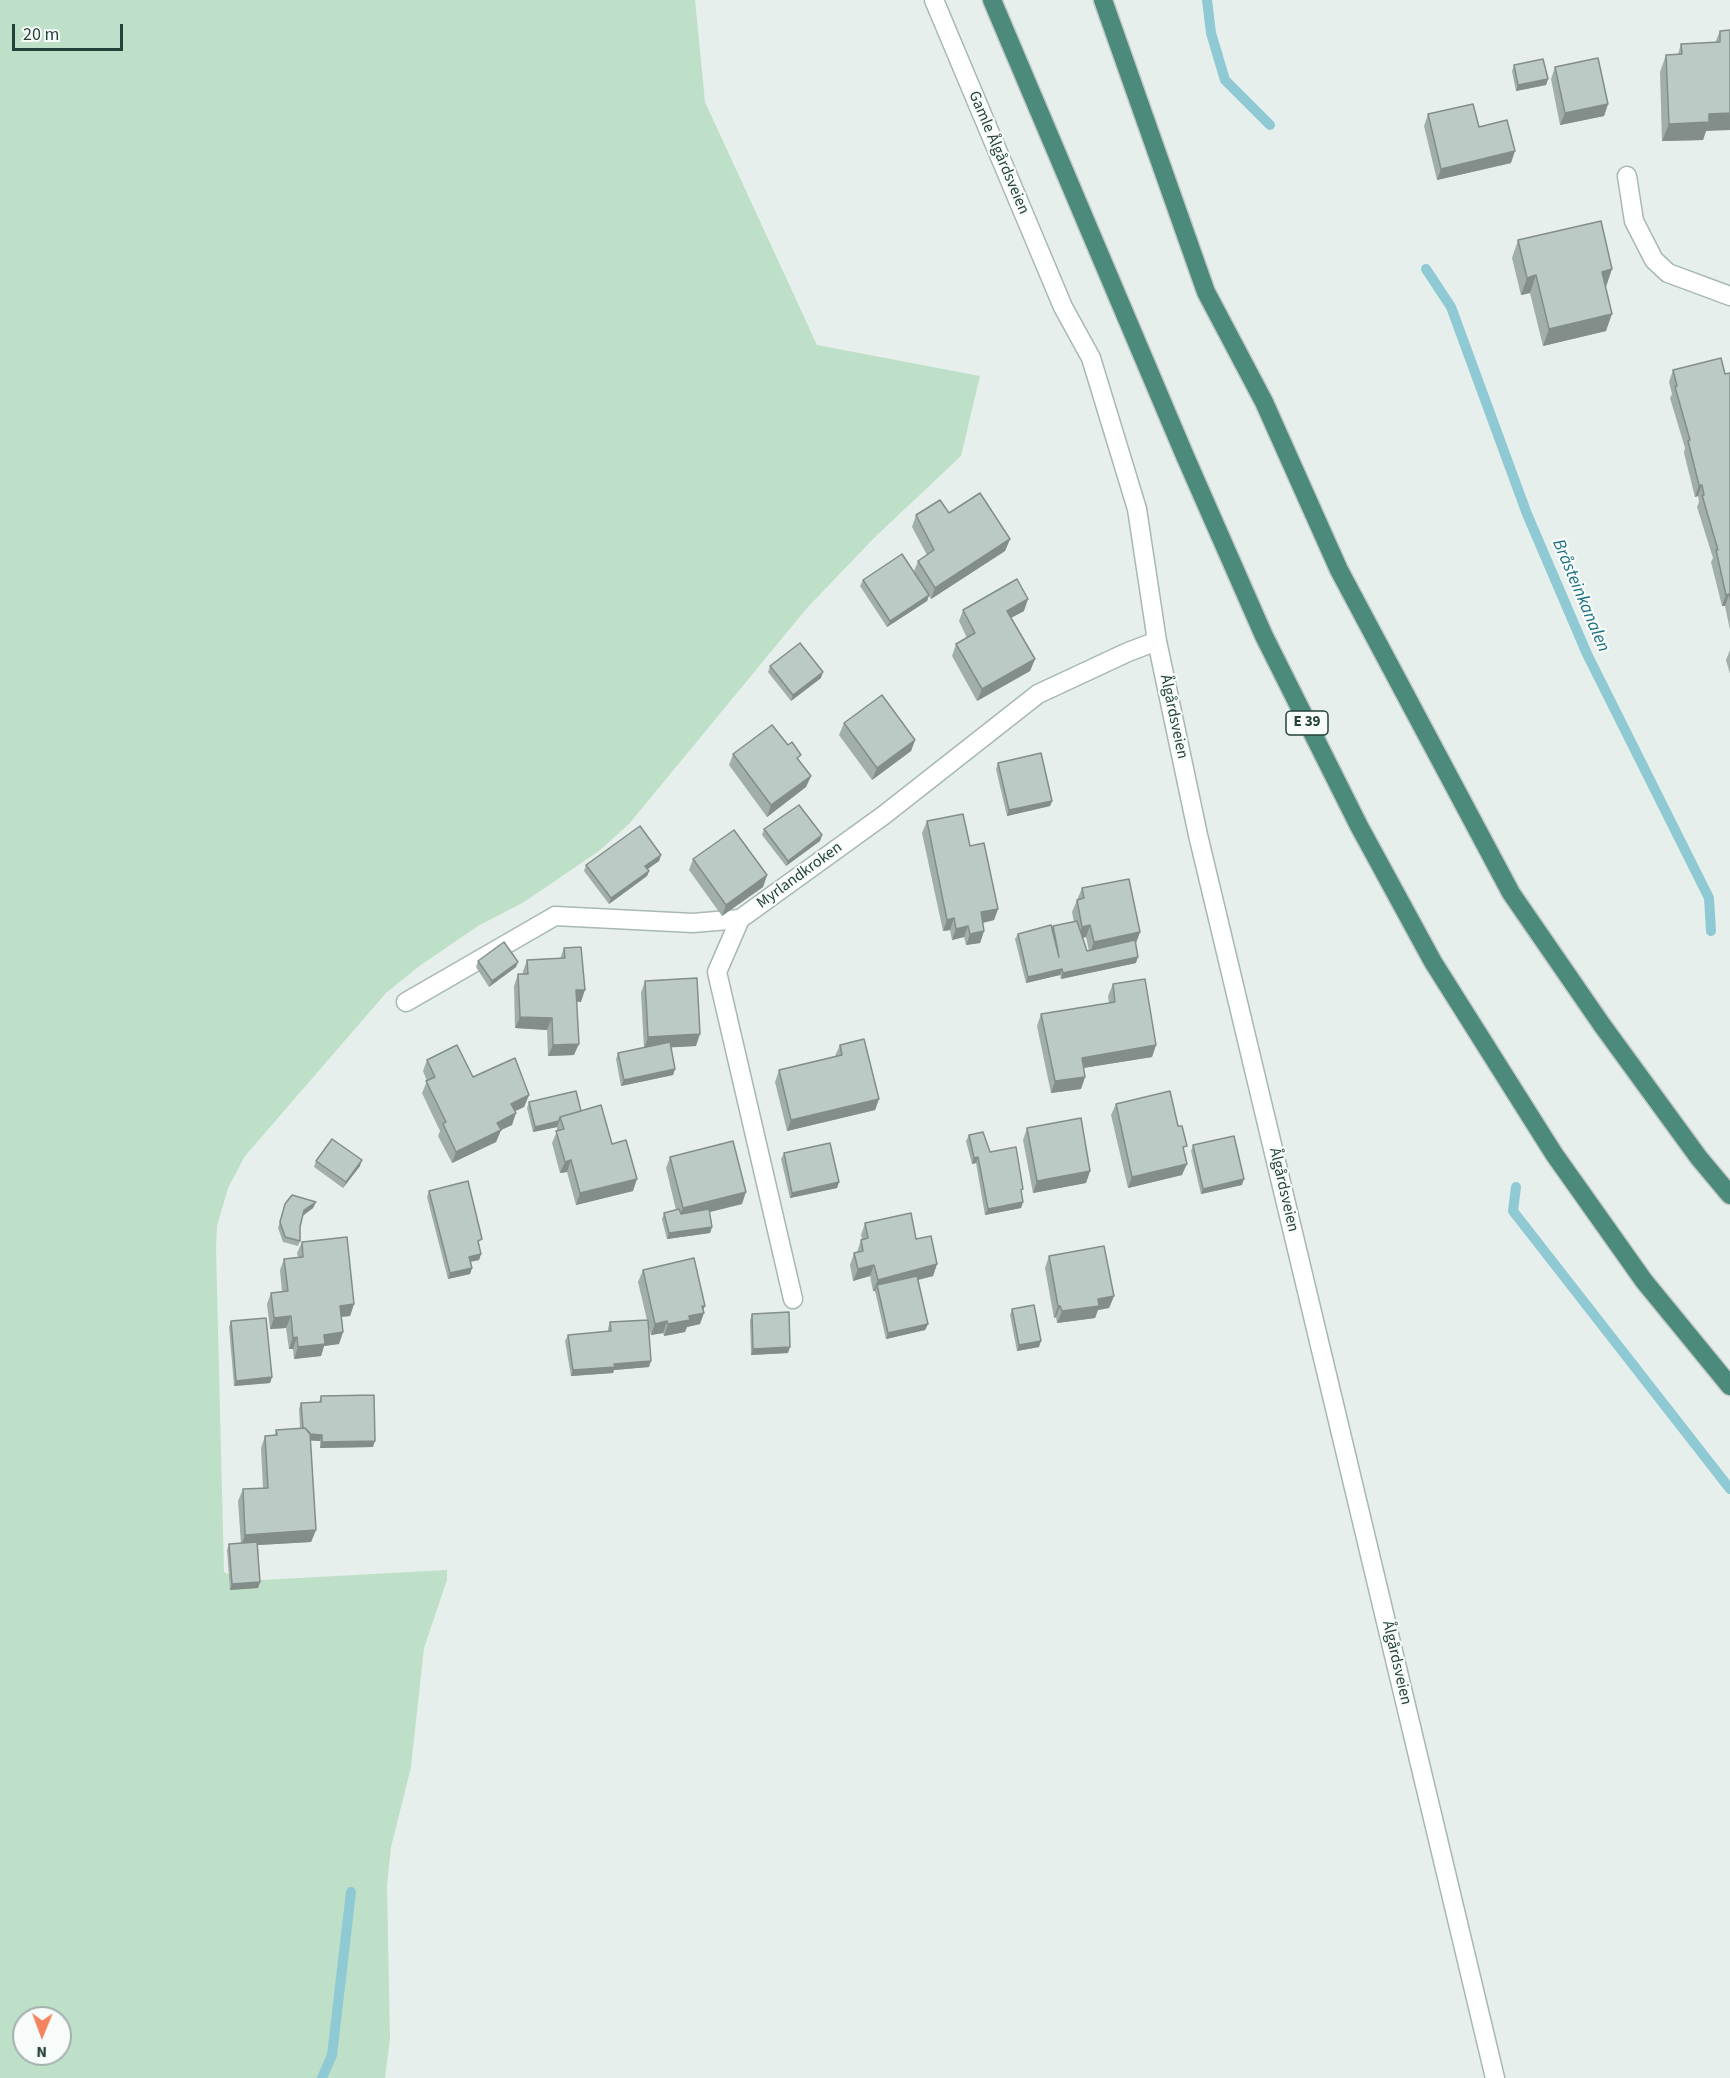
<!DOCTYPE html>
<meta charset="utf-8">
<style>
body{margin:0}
#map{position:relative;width:1730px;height:2078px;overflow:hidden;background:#e6efeb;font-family:"Source Sans 3",sans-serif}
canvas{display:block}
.north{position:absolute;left:12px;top:2006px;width:60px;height:60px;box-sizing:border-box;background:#f7fbf9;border:2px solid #a3b1ad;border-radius:50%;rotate:181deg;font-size:16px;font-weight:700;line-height:24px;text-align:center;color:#24423a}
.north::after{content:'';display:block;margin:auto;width:21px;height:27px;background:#f4845f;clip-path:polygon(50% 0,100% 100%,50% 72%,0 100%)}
.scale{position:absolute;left:12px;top:24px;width:111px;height:27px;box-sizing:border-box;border:3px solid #24423a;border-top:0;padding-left:8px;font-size:18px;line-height:21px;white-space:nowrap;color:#24423a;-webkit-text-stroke:4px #f7fbf9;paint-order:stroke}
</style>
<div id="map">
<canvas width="1730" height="2078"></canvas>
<div class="north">N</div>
<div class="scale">20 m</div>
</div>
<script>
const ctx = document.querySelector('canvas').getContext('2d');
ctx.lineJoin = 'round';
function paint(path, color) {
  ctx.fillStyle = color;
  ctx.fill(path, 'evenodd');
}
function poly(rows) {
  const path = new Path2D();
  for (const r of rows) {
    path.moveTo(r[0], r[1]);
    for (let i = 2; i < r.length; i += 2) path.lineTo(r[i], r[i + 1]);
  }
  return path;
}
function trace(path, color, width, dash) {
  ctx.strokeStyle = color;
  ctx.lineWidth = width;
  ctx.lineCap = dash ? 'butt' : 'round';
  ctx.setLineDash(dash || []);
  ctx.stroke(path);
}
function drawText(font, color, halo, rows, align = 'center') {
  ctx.font = font + ' "Source Sans 3",sans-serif';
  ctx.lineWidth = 4.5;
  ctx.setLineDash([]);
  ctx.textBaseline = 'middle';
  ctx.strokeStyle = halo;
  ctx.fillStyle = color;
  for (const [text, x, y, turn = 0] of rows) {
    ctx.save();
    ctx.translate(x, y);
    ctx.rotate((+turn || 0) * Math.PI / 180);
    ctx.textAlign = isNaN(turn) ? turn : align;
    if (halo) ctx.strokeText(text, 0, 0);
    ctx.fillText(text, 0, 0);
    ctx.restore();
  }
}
paint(poly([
 [0,0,695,0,705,102,817,345,980,376,961,456,874,538,807,608,629,824,599,851,524,902,478,926,418,967,386,993,245,1156,228,1188,217,1226,216,1248,224,1572,243,1581,447,1570,447,1580,424,1648,411,1767,391,1847,387,1885,390,2039,385,2078,0,2078],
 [24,2018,60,2018,60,2054,24,2054]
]), '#bfe0c8');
trace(poly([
 [1207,0,1211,33,1225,80,1270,125],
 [1426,269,1451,307,1527,514,1587,654,1709,898,1711,931],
 [1516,1187,1513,1211,1730,1489],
 [322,2078,332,2055,351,1892]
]), '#8ec9d4', 10);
const service = poly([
 [740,919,717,972,793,1299]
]);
const minor = poly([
 [934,0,1063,307,1091,358,1137,509,1157,641,1198,835,1495,2078],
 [1627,176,1634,221,1654,260,1668,273,1730,296],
 [406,1002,555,916,693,923,740,919,884,815,1038,694,1128,652,1157,641]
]);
const trunk = poly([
 [992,0,1185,456,1264,636,1359,826,1433,962,1554,1154,1644,1281,1730,1386],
 [1103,0,1206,292,1264,402,1339,570,1511,893,1602,1025,1699,1158,1730,1195]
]);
trace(service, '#a8b8b2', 21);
trace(minor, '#a8b8b2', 21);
trace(trunk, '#c2cac8', 21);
trace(service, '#fff', 18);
trace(minor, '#fff', 18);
trace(trunk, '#4c8a7c', 18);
paint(poly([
 [1730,30,1706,131,1703,140,1662,141,1660,72,1666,55,1678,54,1681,44,1715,43,1720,31],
 [1514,65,1548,79,1546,85,1516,91,1512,71],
 [1555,67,1608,104,1604,116,1560,125,1551,79],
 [1428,114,1479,127,1511,163,1437,180,1424,126],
 [1518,240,1606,287,1606,331,1543,346,1530,293,1521,295,1512,258],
 [1673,370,1725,374,1730,373,1730,630,1725,606,1722,606,1711,562,1713,558,1697,507,1699,502,1698,496,1695,497,1684,453,1685,448,1670,398,1672,394,1669,382],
 [949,513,1010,539,1005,551,931,599,929,596,927,601,887,627,860,586,863,580,914,571,918,561,927,555,912,527,916,515],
 [963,610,1024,611,1011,618,1035,659,1030,671,977,701,952,656,956,644,967,638,959,621],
 [1730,650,1730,674,1726,660],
 [770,666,821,678,791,701,768,672],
 [844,723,915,740,911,751,872,780,839,735],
 [733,754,799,761,811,776,806,787,767,817,729,765],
 [998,763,1052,801,1050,806,1007,816,996,769],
 [927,821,970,846,998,909,994,920,983,923,984,931,980,943,966,945,964,937,952,940,950,930,943,931,922,833],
 [764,829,822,835,820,841,786,866,762,835],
 [661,855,659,861,648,869,649,871,647,876,609,904,584,871,586,865],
 [693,859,767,875,763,887,722,916,689,870],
 [1082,888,1140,932,1136,943,1136,963,1061,979,1060,975,1026,983,1015,939,1018,934,1052,930,1053,926,1074,922,1072,912],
 [1086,937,1089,951,1087,951,1083,938],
 [564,948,581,1002,577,1001,574,1055,548,1056,547,1030,515,1028,514,986,518,974,523,974,523,971,527,960,560,959],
 [478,961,516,967,489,987,476,967],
 [645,981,696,1046,671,1047,675,1069,673,1075,621,1086,616,1059,618,1053,644,1048,641,993],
 [1113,984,1156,1045,1152,1057,1083,1068,1085,1077,1081,1089,1051,1093,1037,1026,1041,1014,1109,1003,1108,996],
 [840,1045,879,1099,875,1110,787,1131,775,1082,779,1070,835,1056],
 [427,1060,473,1077,529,1095,524,1107,515,1111,512,1125,501,1130,496,1142,452,1163,438,1136,440,1131,422,1093,427,1081,423,1071],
 [529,1102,581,1111,612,1144,633,1191,576,1205,567,1172,560,1173,552,1143,557,1131,557,1127,533,1132,527,1108],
 [1116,1104,1184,1153,1182,1175,1128,1188,1111,1115],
 [1027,1128,1090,1171,1086,1183,1033,1193,1023,1140],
 [969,1135,990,1152,1021,1195,1023,1202,1021,1208,985,1215,976,1163,972,1164,966,1141],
 [1193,1145,1242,1185,1201,1194,1191,1151],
 [784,1153,839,1182,837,1188,790,1198,781,1159],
 [670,1157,742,1204,709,1212,712,1227,710,1233,667,1239,662,1219,664,1213,676,1210,666,1168],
 [316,1161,360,1166,343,1188,314,1167],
 [429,1191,479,1245,481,1254,479,1260,471,1262,472,1268,470,1274,448,1279,427,1197],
 [316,1202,313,1208,303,1216,300,1227,300,1241,298,1246,283,1242,278,1228,285,1204],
 [865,1223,916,1239,937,1264,933,1276,918,1280,928,1324,925,1330,886,1339,875,1291,873,1291,870,1276,853,1281,850,1265,854,1253,857,1252,861,1240,862,1239,861,1235],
 [302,1242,354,1304,350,1316,342,1317,343,1332,339,1344,324,1346,321,1356,294,1359,293,1349,289,1349,286,1328,270,1329,267,1304,271,1293,282,1292,280,1270,284,1259,298,1257,297,1253],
 [1049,1256,1114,1296,1109,1308,1098,1310,1095,1318,1057,1323,1056,1317,1054,1318,1045,1268],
 [643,1270,703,1310,700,1324,687,1327,685,1332,664,1336,663,1333,651,1335,648,1325,649,1367,614,1370,613,1373,571,1376,565,1341,568,1335,608,1331,608,1328,610,1322,647,1320,638,1282],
 [1012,1309,1039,1347,1017,1351,1010,1315],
 [752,1314,788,1353,751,1355,750,1320],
 [231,1321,272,1377,270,1383,234,1386,229,1327],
 [321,1396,373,1447,320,1448,320,1441,310,1440,316,1530,311,1542,258,1545,260,1582,258,1588,230,1590,227,1550,229,1544,241,1544,238,1501,243,1489,263,1488,261,1448,265,1436,275,1435,276,1430,300,1428,299,1409,301,1403,319,1402]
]), '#a1aea9');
paint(poly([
 [1548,79,1546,85,1516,91,1518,85],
 [1608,104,1604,116,1560,125,1565,113],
 [1730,113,1730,130,1706,131,1703,140,1662,141,1669,124,1709,114],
 [1515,151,1511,163,1437,180,1441,169],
 [1612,269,1606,287,1602,272],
 [1536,275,1530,293,1521,295,1527,278],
 [1612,314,1606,331,1543,346,1549,329],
 [1699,485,1702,485,1698,496,1695,497],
 [1010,539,1005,551,931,599,935,588],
 [1729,594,1725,606,1722,606,1726,595],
 [929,595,927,601,887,627,890,621],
 [1028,599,1024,611,1003,622,1007,611],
 [1035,659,1030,671,977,701,982,689],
 [823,672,821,678,791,701,793,695],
 [915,740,911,751,872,780,877,768],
 [811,776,806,787,767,817,771,805],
 [1052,801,1050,806,1007,816,1009,810],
 [822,835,820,841,786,866,788,861],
 [661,855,659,861,643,872,645,866],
 [649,871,647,876,609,904,611,898],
 [767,875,763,887,722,916,726,905],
 [998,909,994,920,977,924,981,912],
 [954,918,950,930,943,931,947,920],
 [1090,925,1086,937,1078,939,1082,927],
 [968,926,964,937,952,940,956,929],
 [984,931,980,943,966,945,970,934],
 [1140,932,1136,943,1090,953,1094,942],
 [1138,957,1136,963,1061,979,1063,973],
 [518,962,516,967,489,987,492,981],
 [1062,969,1060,975,1026,983,1028,977],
 [576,990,585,990,581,1002,572,1001],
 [520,1017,552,1018,547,1030,515,1028],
 [700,1034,696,1046,644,1049,648,1037],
 [579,1044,574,1055,548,1056,553,1045],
 [1156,1045,1152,1057,1077,1069,1082,1058],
 [675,1069,673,1075,621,1086,624,1080],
 [1085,1077,1081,1089,1051,1093,1055,1081],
 [529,1095,524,1107,507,1115,511,1104],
 [879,1099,875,1110,787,1131,791,1120],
 [516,1113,512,1125,501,1130,496,1142,452,1163,456,1152,497,1123],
 [559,1121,557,1127,533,1132,535,1127],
 [978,1157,976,1163,972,1164,974,1158],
 [362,1160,360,1166,343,1188,346,1182],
 [571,1160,567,1172,560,1173,565,1162],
 [1187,1164,1182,1175,1128,1188,1132,1177],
 [1090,1171,1086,1183,1033,1193,1037,1181],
 [637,1179,633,1191,576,1205,580,1193],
 [1244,1179,1242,1185,1201,1194,1203,1189],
 [839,1182,837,1188,790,1198,792,1193],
 [746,1192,742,1204,678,1220,683,1208],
 [316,1202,313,1208,302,1216,304,1210],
 [1023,1202,1021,1208,985,1215,988,1209],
 [712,1227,710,1233,667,1239,669,1233],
 [481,1254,479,1260,467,1262,469,1257],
 [937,1264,933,1276,878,1290,877,1285,875,1291,873,1291,878,1280],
 [874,1265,870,1276,853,1281,858,1269],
 [472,1268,470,1274,448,1279,450,1273],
 [1114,1296,1109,1308,1098,1310,1095,1318,1057,1323,1062,1311,1098,1299],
 [354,1304,350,1316,336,1317,340,1306],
 [702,1306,705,1306,702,1313,704,1313,700,1324,687,1327,685,1332,664,1336,668,1324,689,1316],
 [1058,1306,1060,1306,1056,1317,1054,1318],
 [291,1316,286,1328,270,1329,274,1318],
 [667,1321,663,1333,651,1335,655,1324],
 [928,1324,925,1330,886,1339,888,1333],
 [343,1332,339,1344,324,1346,321,1356,294,1359,298,1347,324,1335],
 [297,1337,293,1349,289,1349,293,1338],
 [1041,1341,1039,1347,1017,1351,1019,1345],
 [790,1347,788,1353,751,1355,753,1349],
 [651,1361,649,1367,614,1370,613,1373,571,1376,573,1370,614,1364],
 [272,1377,270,1383,234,1386,236,1381],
 [303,1434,322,1435,320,1441,301,1440],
 [375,1441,373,1447,320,1448,322,1442],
 [316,1530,311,1542,241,1546,245,1535],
 [260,1582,258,1588,230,1590,232,1584]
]), '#838d89');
const building = poly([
 [1730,30,1730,113,1709,114,1709,122,1669,124,1666,55,1682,54,1681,44,1720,42,1720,31,1730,30],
 [1598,58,1608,104,1565,113,1555,67,1598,58],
 [1543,59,1548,79,1518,85,1514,65,1543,59],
 [1473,104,1479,127,1507,120,1515,151,1441,169,1428,114,1473,104],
 [1601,221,1612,269,1602,272,1612,314,1549,329,1536,275,1527,278,1518,240,1601,221],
 [1721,358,1725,374,1730,373,1730,598,1729,594,1726,595,1716,550,1718,550,1702,495,1704,495,1702,485,1699,485,1688,441,1690,440,1675,387,1677,386,1673,370,1721,358],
 [980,493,1010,539,935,588,918,561,934,550,916,515,940,500,949,513,980,493],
 [902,554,929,595,890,621,863,580,902,554],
 [1017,579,1028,599,1007,611,1035,659,982,689,956,644,975,633,963,610,1017,579],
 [800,643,823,672,793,695,770,666,800,643],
 [882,695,915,740,877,768,844,723,882,695],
 [772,725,788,745,792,742,801,755,797,758,811,776,771,805,733,754,772,725],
 [1041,753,1052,801,1009,810,998,763,1041,753],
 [799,805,822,835,788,861,764,829,799,805],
 [963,814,970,846,984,843,998,909,981,912,984,931,970,934,968,926,956,929,954,918,947,920,927,821,963,814],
 [640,826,661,855,645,866,649,871,611,898,586,865,640,826],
 [734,830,767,875,726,905,693,859,734,830],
 [1129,879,1140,932,1094,942,1090,925,1082,927,1077,900,1084,898,1082,888,1129,879],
 [1077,921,1087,951,1135,940,1138,957,1063,973,1062,969,1028,977,1018,934,1051,925,1059,957,1053,926,1077,921],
 [504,942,518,962,492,981,478,961,504,942],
 [581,947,585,990,576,990,579,1044,553,1045,552,1018,520,1017,518,974,528,974,527,960,565,958,564,948,581,947],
 [697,978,700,1034,648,1037,645,981,697,978],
 [1145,979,1156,1045,1082,1058,1085,1077,1055,1081,1041,1014,1115,1002,1113,984,1145,979],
 [864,1039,879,1099,791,1120,779,1070,842,1055,840,1045,864,1039],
 [670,1042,675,1069,624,1080,618,1053,670,1042],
 [457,1045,473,1077,515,1058,529,1095,511,1104,516,1113,497,1123,501,1130,456,1152,443,1124,446,1122,426,1081,435,1077,427,1060,457,1045],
 [576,1091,581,1111,560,1117,559,1121,535,1127,529,1102,576,1091],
 [1170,1091,1178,1126,1182,1126,1187,1146,1183,1147,1187,1164,1132,1177,1116,1104,1170,1091],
 [601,1105,612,1144,626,1140,637,1179,580,1193,571,1160,565,1162,556,1131,564,1129,560,1117,601,1105],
 [1081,1118,1090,1171,1037,1181,1027,1128,1081,1118],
 [983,1132,990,1152,1016,1147,1023,1189,1021,1190,1023,1202,988,1209,978,1157,974,1158,969,1135,983,1132],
 [1234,1136,1244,1179,1203,1189,1193,1145,1234,1136],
 [332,1139,362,1160,346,1182,316,1161,332,1139],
 [733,1141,746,1192,683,1208,670,1157,733,1141],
 [830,1143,839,1182,792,1193,784,1153,830,1143],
 [468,1181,482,1239,478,1241,481,1254,469,1257,472,1268,450,1273,429,1191,468,1181],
 [292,1195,316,1202,304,1210,300,1227,300,1241,285,1237,280,1222,285,1204,292,1195],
 [679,1209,681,1214,709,1209,712,1227,669,1233,664,1213,679,1209],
 [911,1213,916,1239,931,1236,937,1264,878,1280,874,1265,858,1269,854,1253,863,1251,861,1240,868,1238,865,1223,911,1213],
 [347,1237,354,1304,340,1306,343,1332,324,1335,325,1344,298,1347,297,1337,293,1338,291,1316,274,1318,271,1293,288,1291,284,1259,303,1257,302,1242,347,1237],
 [1104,1246,1114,1296,1098,1299,1099,1306,1062,1311,1060,1306,1058,1306,1049,1256,1104,1246],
 [694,1258,705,1306,702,1306,704,1313,689,1316,690,1320,668,1324,667,1321,655,1324,643,1270,694,1258],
 [917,1276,928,1324,888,1333,877,1285,917,1276],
 [1034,1305,1041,1341,1019,1345,1012,1309,1034,1305],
 [789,1312,790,1347,753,1349,752,1314,789,1312],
 [266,1318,272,1377,236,1381,231,1321,266,1318],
 [648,1320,651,1361,614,1364,615,1367,573,1370,568,1335,611,1331,610,1322,648,1320],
 [374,1395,375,1441,322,1442,322,1435,310,1434,305,1428,303,1428,301,1403,321,1402,321,1396,374,1395],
 [305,1428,310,1433,316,1530,245,1535,243,1489,268,1488,265,1436,277,1435,276,1430,305,1428],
 [257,1542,260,1582,232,1584,229,1544,257,1542]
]);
paint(building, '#bbcac4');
trace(building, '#838d89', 1.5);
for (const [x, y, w] of [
 [1307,723,42]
]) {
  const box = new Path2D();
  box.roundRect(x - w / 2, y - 12, w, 24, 4.5);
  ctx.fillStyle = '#f7fbf9';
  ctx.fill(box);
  trace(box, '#24423a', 1.5);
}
drawText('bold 15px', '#24423a', null, [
 ["E 39",1307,723]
]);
drawText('16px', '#24423a', '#f7fbf9', [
 ["Gamle Ålgårdsveien",998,153,67],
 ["Ålgårdsveien",1173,717,78],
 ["Myrlandkroken",800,876,-36],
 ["Ålgårdsveien",1283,1190,77],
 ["Ålgårdsveien",1396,1663,77]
]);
drawText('italic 18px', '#1c6f80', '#f7fbf9', [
 ["Bråsteinkanalen",1580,596,67]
]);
</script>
